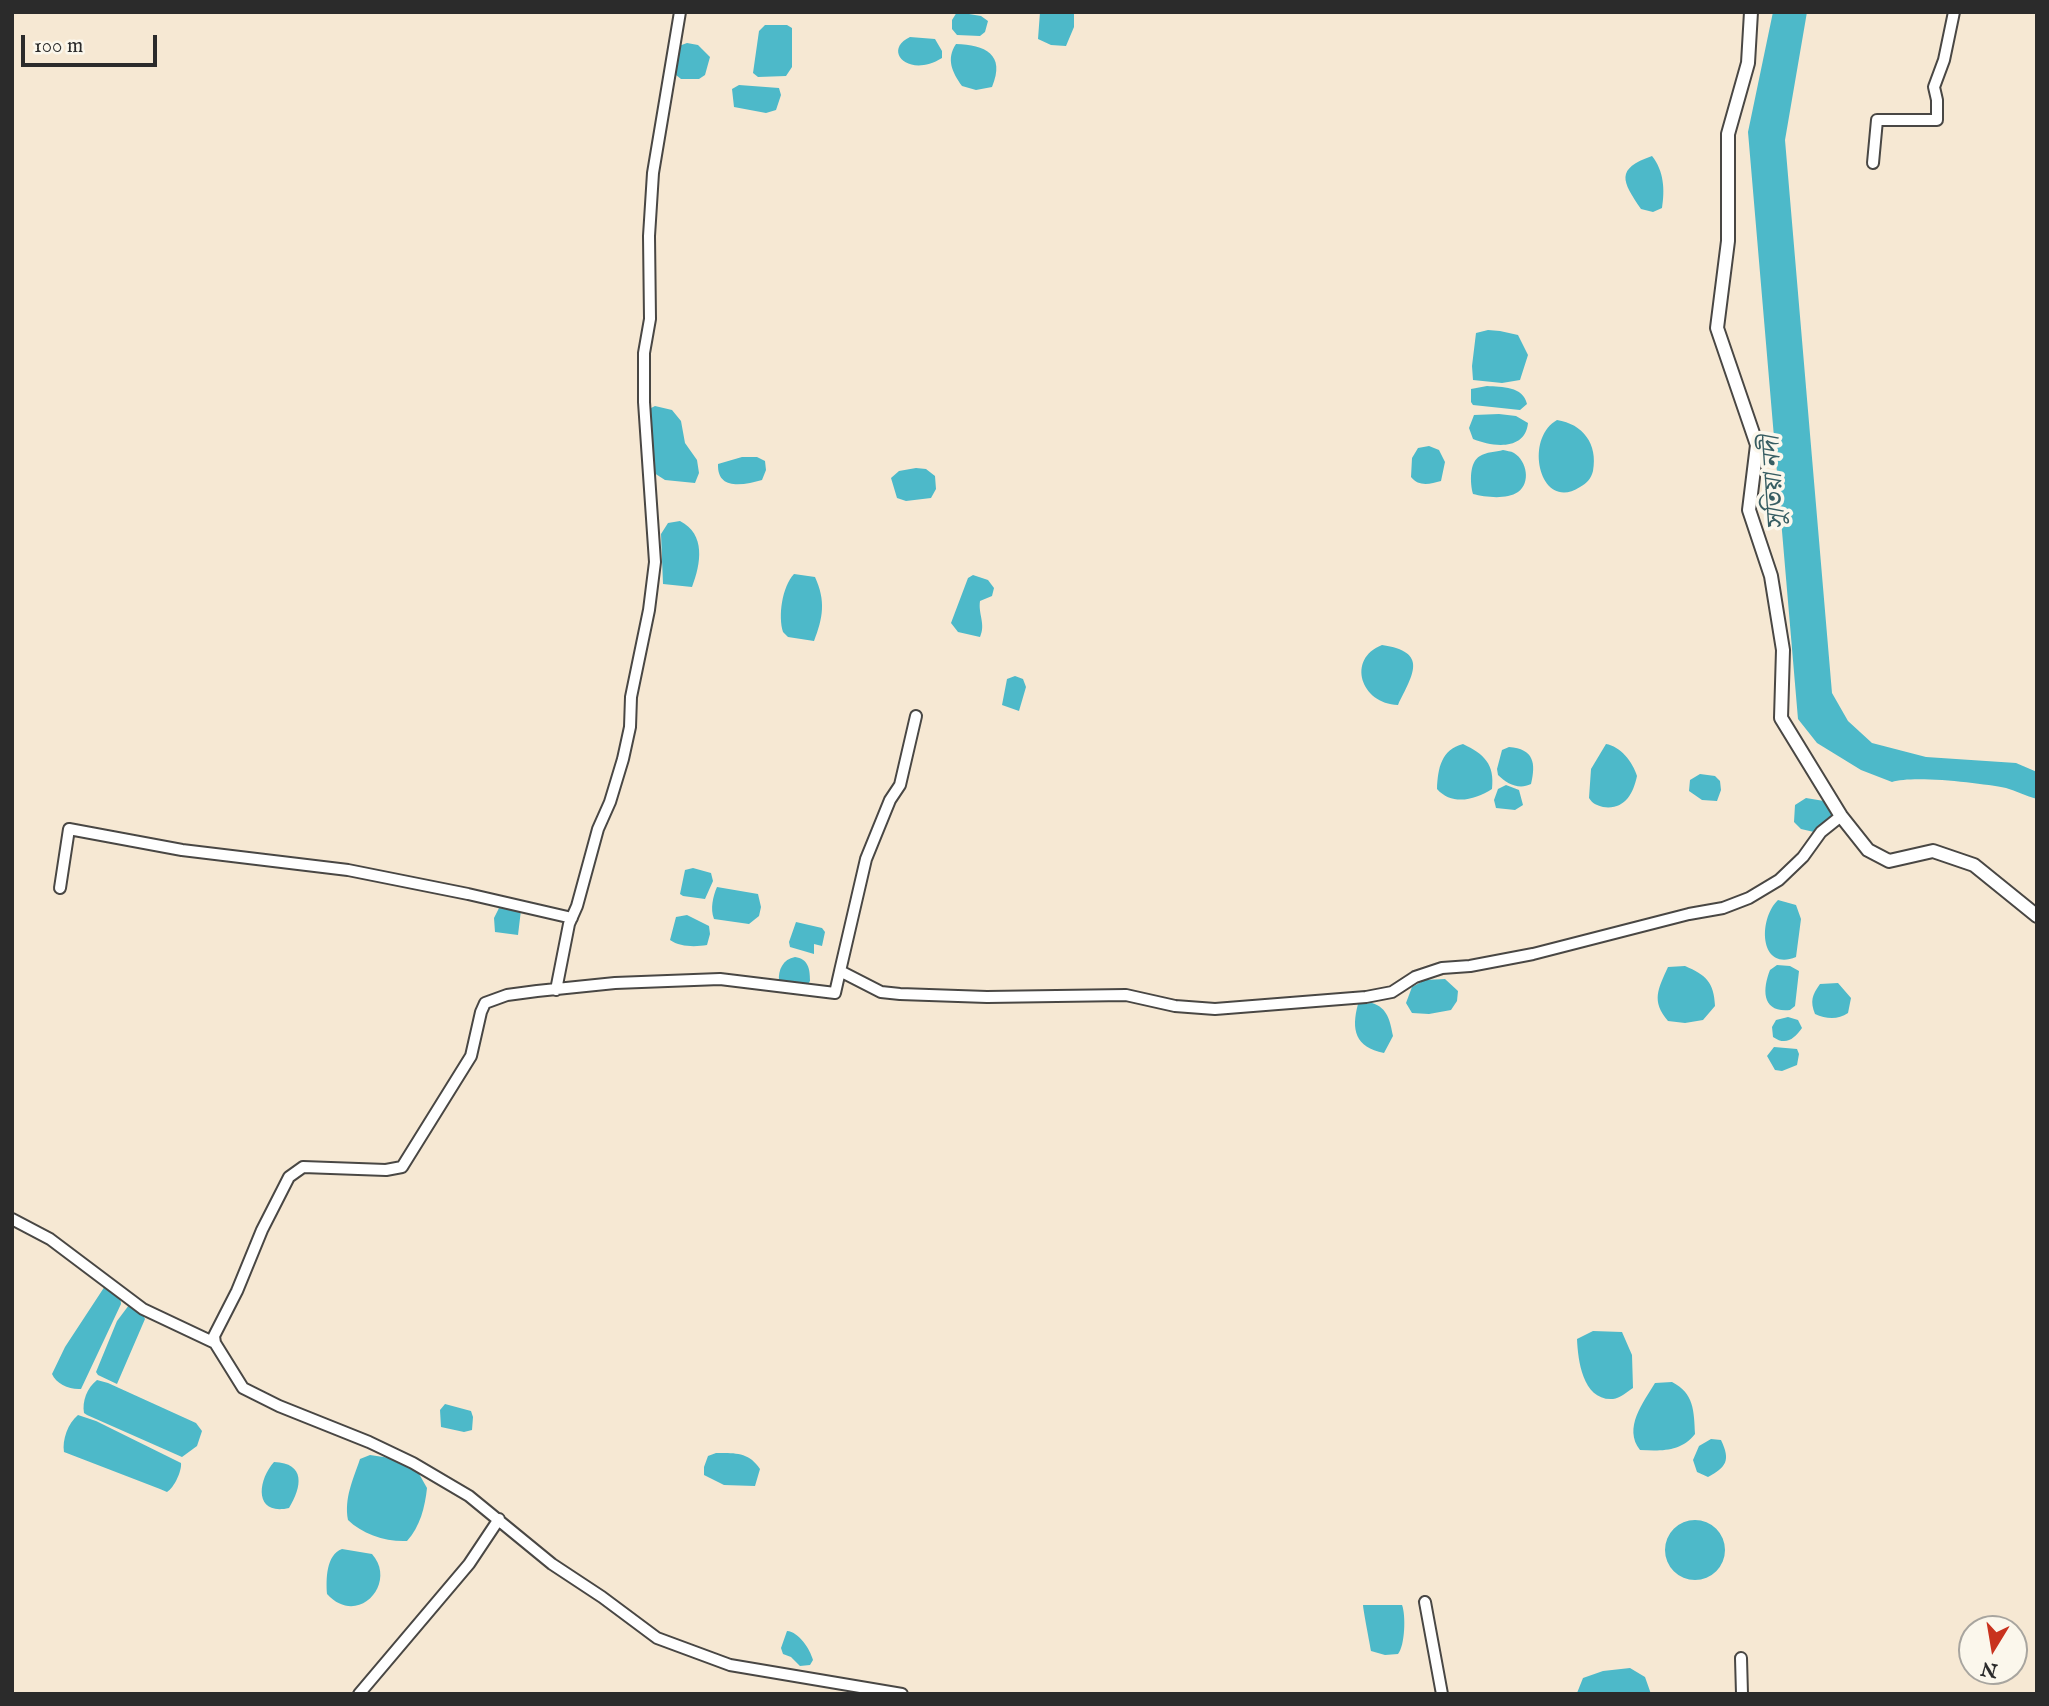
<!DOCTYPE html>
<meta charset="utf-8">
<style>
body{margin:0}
#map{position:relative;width:2049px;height:1706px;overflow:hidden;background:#f6e8d3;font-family:"IM FELL English",serif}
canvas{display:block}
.frame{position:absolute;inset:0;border:14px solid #2b2b2b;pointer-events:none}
.north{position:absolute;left:1958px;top:1615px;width:70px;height:70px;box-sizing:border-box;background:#fbf7ec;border:2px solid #a8a59f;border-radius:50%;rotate:191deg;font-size:19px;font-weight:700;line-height:28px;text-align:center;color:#2b2b2b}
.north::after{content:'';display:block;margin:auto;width:24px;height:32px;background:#c8321e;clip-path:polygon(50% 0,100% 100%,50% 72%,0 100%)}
.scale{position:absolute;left:21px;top:35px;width:136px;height:32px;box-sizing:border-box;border:4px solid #2b2b2b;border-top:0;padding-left:9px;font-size:21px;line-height:24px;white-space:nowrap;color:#2b2b2b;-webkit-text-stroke:5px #fbf7ec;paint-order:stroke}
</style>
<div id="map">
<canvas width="2049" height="1706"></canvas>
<div class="frame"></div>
<div class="north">N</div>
<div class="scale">100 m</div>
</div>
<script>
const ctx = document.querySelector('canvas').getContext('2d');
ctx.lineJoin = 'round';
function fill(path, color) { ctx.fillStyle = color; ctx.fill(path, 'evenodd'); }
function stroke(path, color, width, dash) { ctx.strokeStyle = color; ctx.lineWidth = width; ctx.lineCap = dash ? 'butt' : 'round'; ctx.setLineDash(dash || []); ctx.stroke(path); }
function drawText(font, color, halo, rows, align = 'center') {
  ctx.font = font + ' "IM FELL English","Noto Serif Bengali",serif'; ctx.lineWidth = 7; ctx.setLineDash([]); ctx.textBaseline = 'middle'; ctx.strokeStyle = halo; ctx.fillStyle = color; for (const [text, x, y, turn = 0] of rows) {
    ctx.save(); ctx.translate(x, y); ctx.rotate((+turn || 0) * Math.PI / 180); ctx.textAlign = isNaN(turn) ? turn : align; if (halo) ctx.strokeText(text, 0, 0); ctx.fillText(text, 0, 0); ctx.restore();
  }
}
const water = new Path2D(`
 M957,12L981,16L988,21L985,32L980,36L957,35L952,29V20Z
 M1040,12H1074V27L1066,46L1051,45L1038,39Z
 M1773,12H1807L1785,140L1832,693L1848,721L1872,743L1926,757L2016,763L2037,772V799C2026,796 2016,791 2006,788C1981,783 1913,775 1892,782L1861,770L1817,743L1798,719L1748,132Z
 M765,25H787L792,28V67L786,76L758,77L753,73L759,31Z
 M910,37L935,39L942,51V58C908,79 882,50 910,37Z
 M687,43L698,45L710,57L705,75L699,79H681L676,75L679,46Z
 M956,44C985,45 1006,54 992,87L976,90L962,86C952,72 946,59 956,44Z
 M739,85L779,88L781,95L776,110L766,113L734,107L732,89Z
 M1652,156C1664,171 1665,190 1662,208L1653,212L1641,209C1622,181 1615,169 1652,156Z
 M1488,330L1500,331L1518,335L1528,355L1520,380L1502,383L1473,380L1472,366L1476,333Z
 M1487,386C1502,387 1523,386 1527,404L1520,410L1473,405L1471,402V389Z
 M655,406L672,410L681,421L685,443L697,460L699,473L695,483L665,480L651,471L649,409Z
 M1499,414L1516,416L1528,423C1525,451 1493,447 1473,439L1469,428L1474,415Z
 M1557,420C1583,424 1598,444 1593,471C1591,479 1587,483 1580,487C1540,513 1523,439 1557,420Z
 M1429,446L1439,450L1445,462L1441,481C1430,484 1419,487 1411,477L1412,458L1418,448Z
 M1503,450C1506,451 1511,451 1514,453C1527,461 1531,483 1518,492C1506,500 1485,497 1473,494C1470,483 1469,462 1480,456C1486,452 1496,452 1503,450Z
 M742,457H757L765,461L766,470L762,480C744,485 717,491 718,464Z
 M916,468L926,469L935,476L936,489L931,498L906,501L897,498L891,478L899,471Z
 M680,521C706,534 701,564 692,587L663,584L661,534L668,523Z
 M794,574L815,577C826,601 823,618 814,641L788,637L783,632C778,616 782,587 794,574Z
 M973,575L988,580L994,588L992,596L980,601C978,614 986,624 980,637L958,632L951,623L968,578Z
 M1382,645C1429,652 1413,674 1398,705C1361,704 1346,659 1382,645Z
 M1015,676L1023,679L1026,687L1019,711L1002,705L1007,679Z
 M1463,744C1484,754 1495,764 1492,789C1475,800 1452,806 1437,789C1438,768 1441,750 1463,744Z
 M1606,744C1620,746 1633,762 1637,776C1633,795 1624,810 1603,807C1596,805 1593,804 1589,798L1591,769Z
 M1509,747C1534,749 1536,763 1531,784C1519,790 1507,784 1498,775L1497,769L1502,750Z
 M1700,774L1715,776L1720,781L1721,790L1717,801L1702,800L1689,791L1690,780Z
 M1506,785L1519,790L1523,805L1515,810L1496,808L1494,800L1498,789Z
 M1806,798L1824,801L1832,815L1814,832L1801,829L1794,822L1795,805Z
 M693,868L711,873L713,881L705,899L683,896L680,894L685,870Z
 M717,887L758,894L761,907L759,916L749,924L714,919C710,909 713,896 717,887Z
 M1778,900L1796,905L1801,919L1796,957C1759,972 1758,919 1778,900Z
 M499,908L521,910L518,935L495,932L494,918Z
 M687,915L709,926L710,934L707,945C695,947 680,947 670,940L676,917Z
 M796,922L822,928L825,932L822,946L814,944V954L790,947L789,942Z
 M795,957C808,959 810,968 810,981L806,987L779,981C778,970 783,959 795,957Z
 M1777,965L1790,966L1799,971L1795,1006L1790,1010C1762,1013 1762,990 1770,970Z
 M1685,966C1706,975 1714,982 1715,1006L1703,1020L1685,1023L1668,1021C1651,1001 1658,989 1668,967Z
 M1445,979L1458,991L1457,1001L1451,1010L1429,1014L1412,1013L1406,1003L1412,987L1425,980Z
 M1838,983L1851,998L1848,1013C1838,1020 1826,1019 1815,1014C1810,1001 1812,995 1820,984Z
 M1372,1003C1388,1008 1390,1021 1393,1036L1384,1053C1355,1047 1351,1030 1358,1004Z
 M1788,1017L1798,1020L1802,1028C1794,1039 1786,1046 1773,1037L1772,1027L1776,1020Z
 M1774,1047L1797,1049L1799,1054L1797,1065L1782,1071L1775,1070L1767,1056Z
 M105,1286L120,1295L121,1304L81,1389C70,1390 56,1384 52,1374L65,1347Z
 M129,1305L142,1313L145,1319L117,1384L98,1375L96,1372L117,1321Z
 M1593,1331L1622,1332L1632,1355L1633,1388C1627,1392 1620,1398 1613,1399C1583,1401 1578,1361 1577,1339Z
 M97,1380L108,1383L196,1423L202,1431L197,1446L182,1457L87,1415L84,1413C82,1401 87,1388 97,1380Z
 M1672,1382C1694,1393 1694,1411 1695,1434C1681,1452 1661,1451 1640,1450C1623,1428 1643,1403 1655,1383Z
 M445,1404L471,1411L473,1417L472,1430L464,1432L441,1427L440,1410Z
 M78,1415L96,1421L181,1463C182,1471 174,1488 167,1492L160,1489L64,1452C62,1440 68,1423 78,1415Z
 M1711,1439L1721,1440C1731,1461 1726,1467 1708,1477L1697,1472L1693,1460L1699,1446Z
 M716,1453C735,1453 749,1452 760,1469L755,1486L724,1485L704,1475V1467L708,1456Z
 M370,1455L390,1458L418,1472L427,1488C425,1507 420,1527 407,1541C386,1542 362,1534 348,1520C344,1498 353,1480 360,1459Z
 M274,1462C306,1463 302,1487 289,1508C254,1516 257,1481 274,1462Z
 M1665 1550a30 30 0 1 1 60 0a30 30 0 1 1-60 0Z
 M342,1549L372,1554C398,1583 358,1628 327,1594C326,1579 326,1555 342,1549Z
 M1363,1605H1402C1406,1615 1405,1646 1398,1654L1385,1655L1371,1651C1370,1645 1363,1609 1363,1605Z
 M787,1631C799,1632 810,1649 813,1660L810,1665L800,1666L791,1657L783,1654L781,1648Z
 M1630,1668L1645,1677L1651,1694L1577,1693L1583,1678L1603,1671Z`);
const minor = new Path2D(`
 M1873,163L1877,120H1937V100L1934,87L1944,60L1954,12
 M916,716L900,785L890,800L866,859L840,971L881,992L900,994L987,997L1126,995L1175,1006L1215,1009L1366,997L1392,992L1415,977L1442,968L1470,966L1533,954L1689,914L1723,908L1749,898L1779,880L1803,857L1821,832L1841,816
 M60,888L69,829L182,850L348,870L468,894L572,918
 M556,990L569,924L577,906L598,829L610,802L623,759L630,727L631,697L649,610L655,562L644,402V353L650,319L649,236L653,173L680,12
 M12,1219L50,1239L143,1309L215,1343L243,1388L279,1406L369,1442L413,1463L469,1496L552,1564L602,1597L657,1638L730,1665L902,1694
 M215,1343L214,1336L237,1291L262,1230L289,1177L303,1167L386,1170L402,1167L471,1056L481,1012L485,1003L507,995L537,991L615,983L720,979L835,993L840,971
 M1425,1602L1442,1694
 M1741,1658L1742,1694
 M359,1694L469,1564L499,1519`);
const tertiary = new Path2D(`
 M1751,12L1748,63L1728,134V241L1717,328L1757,445L1749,510L1771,576L1783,650L1781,718L1841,816L1868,850L1889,861L1933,851L1974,865L2037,916`);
const waterNames = [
 ["সুতিয়া নদী",1776,483,-94]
];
fill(water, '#4db9c9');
stroke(minor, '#494744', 14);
stroke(tertiary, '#494744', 16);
stroke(minor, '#fff', 10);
stroke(tertiary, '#fff', 12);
drawText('italic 26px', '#375d62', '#fbf7ec', waterNames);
</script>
